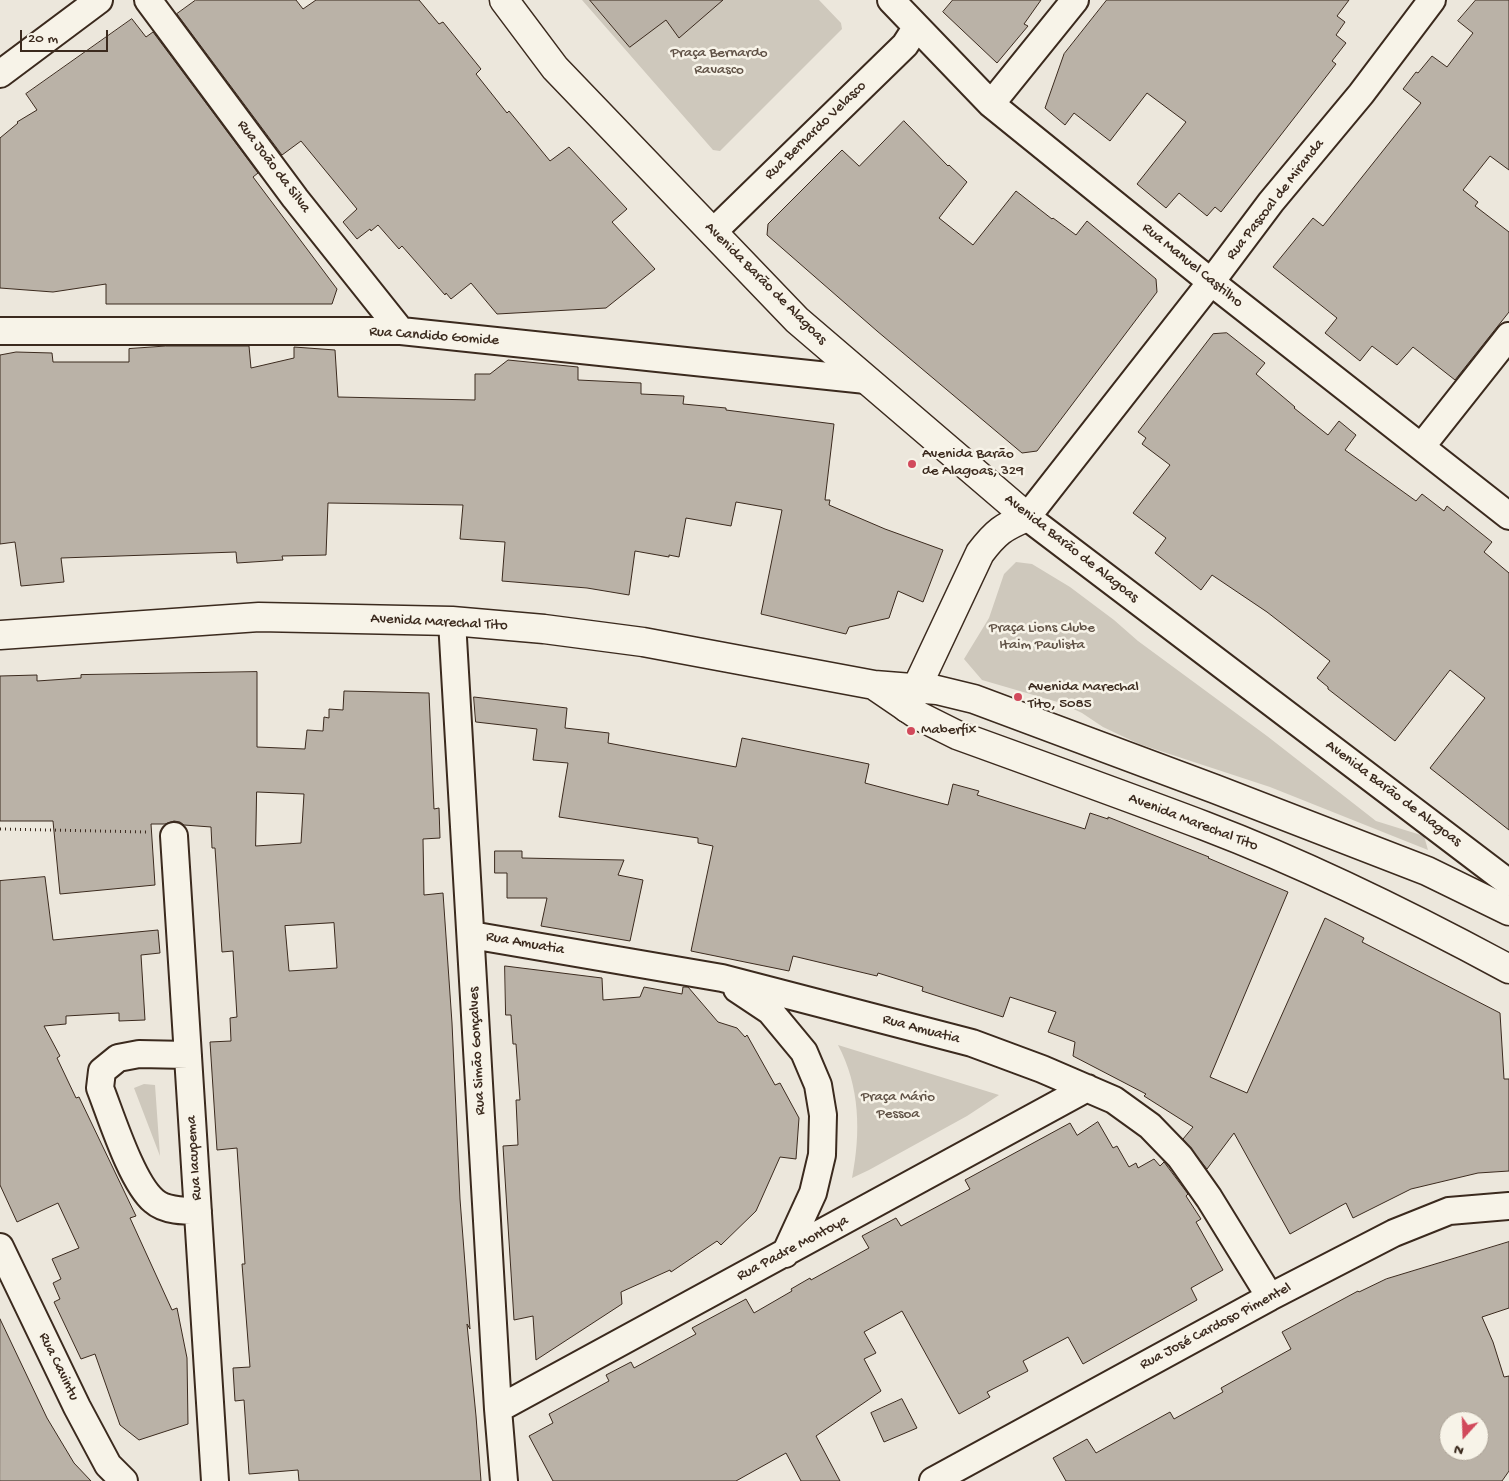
<!DOCTYPE html>
<meta charset="utf-8">
<style>
body{margin:0}
#map{position:relative;width:1509px;height:1481px;overflow:hidden;background:#ece7dc;font-family:"Gochi Hand",sans-serif}
canvas{display:block}
.north{position:absolute;left:1439px;top:1411px;width:50px;height:50px;box-sizing:border-box;background:#f7f3e8;border:1px solid #aca397;border-radius:50%;rotate:200deg;font-size:14px;font-weight:700;line-height:20px;text-align:center;color:#3b2a1e}
.north::after{content:'';display:block;margin:auto;width:18px;height:22px;background:#d1495b;clip-path:polygon(50% 0,100% 100%,50% 72%,0 100%)}
.scale{position:absolute;left:20px;top:30px;width:88px;height:22px;box-sizing:border-box;border:2px solid #3b2a1e;border-top:0;padding-left:6px;font-size:15px;line-height:18px;white-space:nowrap;color:#3b2a1e;-webkit-text-stroke:4px #f7f3e8;paint-order:stroke}
</style>
<div id="map">
<canvas width="1509" height="1481"></canvas>
<div class="north">N</div>
<div class="scale">20 m</div>
</div>
<script>
const ctx = document.querySelector('canvas').getContext('2d');
ctx.lineJoin = 'round';
function fill(path, color) { ctx.fillStyle = color; ctx.fill(path, 'evenodd'); }
function stroke(path, color, width, dash) { ctx.strokeStyle = color; ctx.lineWidth = width; ctx.lineCap = dash ? 'butt' : 'round'; ctx.setLineDash(dash || []); ctx.stroke(path); }
function drawText(font, color, halo, rows, align = 'center') {
  ctx.font = font + ' "Gochi Hand",sans-serif'; ctx.lineWidth = 5; ctx.setLineDash([]); ctx.textBaseline = 'middle'; ctx.strokeStyle = halo; ctx.fillStyle = color; for (const [text, x, y, turn = 0] of rows) {
    ctx.save(); ctx.translate(x, y); ctx.rotate((+turn || 0) * Math.PI / 180); ctx.textAlign = isNaN(turn) ? turn : align; if (halo) ctx.strokeText(text, 0, 0); ctx.fillText(text, 0, 0); ctx.restore();
  }
}
const green = new Path2D(`
 M582,0H819L841,23L842,29L720,151L713,150Z
 M1016,562L1032,564L1070,587L1114,620L1138,641L1267,736L1376,821L1424,836L1428,850L1270,787L1139,744L1103,727L1082,713L1061,703L982,680L964,659L989,618L1004,574Z
 M838,1045L999,1095L967,1116L869,1170L852,1178C861,1133 860,1086 838,1045Z
 M144,1084L155,1085L160,1156L134,1088Z`);
const building = new Path2D(`
 M196,0H296L303,9L316,0H419L439,24L443,22L481,69L476,74L507,113L509,111L550,161L569,147L627,209L612,222L655,269L606,308L497,314L471,283L451,299L446,293L445,295L402,246L399,249L378,225L371,231L370,229L357,239L343,222L357,209L301,141L282,155L177,14Z
 M590,0H723L679,38L666,20L630,47Z
 M953,0H1041L1024,24L1028,26L997,63L943,12Z
 M1107,0H1349L1337,16L1345,22L1336,35L1346,43L1332,61L1336,64L1221,212L1215,207L1207,216L1179,193L1166,208L1137,184L1186,122L1147,93L1110,141L1074,113L1065,125L1045,108L1064,54Z
 M1476,0H1509V170L1490,156L1463,190L1478,202L1475,206L1509,232V312L1455,380L1413,347L1397,365L1372,346L1360,361L1325,333L1337,318L1273,267L1313,218L1323,226L1421,103L1403,89L1416,72L1418,73L1432,56L1447,67L1473,33L1458,21Z
 M132,19L146,37L153,32L258,173L253,177L337,289L332,304H106V284L53,292L0,288V138L18,123L17,122L37,110L26,94Z
 M904,121L948,166L949,165L967,182L939,218L973,245L1016,191L1052,219L1053,218L1076,235L1087,221L1156,279L1157,292L1037,451L1022,453L877,331L767,235L768,224L842,150L859,166Z
 M1227,333L1265,363L1256,374L1295,407L1294,408L1328,435L1339,421L1356,435L1345,450L1416,501L1422,494L1444,511L1447,506L1492,542L1484,552L1509,573V830L1430,768L1485,698L1450,670L1395,741L1328,689V687L1317,678L1330,661L1267,612L1212,575L1201,590L1155,553L1166,538L1133,513L1170,465L1142,444L1146,438L1138,432L1213,334Z
 M166,346H249L251,368L294,358V347L335,350L338,397L475,400V374H490L508,360L578,367V380L641,383V394L684,396L683,404L726,408V410L834,424L825,500H830L829,505L885,529L943,550L923,602L898,591L889,618L849,627L846,634L761,614L782,510L736,502L731,526L686,518L679,557L669,555V557L635,551L629,595L587,588L502,581L505,542L460,539L463,505L328,503L326,555L282,556L283,560L237,563L236,552L61,558L64,582L21,586L15,542L0,544V355L16,352L52,353L53,362H129V349Z
 M257,672V747L305,749L307,730L323,731L324,717L329,718V709L343,710L344,691L429,693L434,809L439,808L440,838L423,839L424,895L443,893L452,1023L460,1199L470,1329L467,1324L476,1416L481,1481H299L298,1470L249,1474L244,1400L235,1401L233,1368L250,1367L242,1264H245L237,1148L217,1150L210,1042L231,1041L230,1018L237,1017L233,951L222,952L215,848H212L211,827L184,825L180,822L174,821L165,824H151L155,885L60,894L53,821H0V676L37,675V681L81,678V675ZM257,792L304,794L301,843L256,846ZM334,923L337,968L289,971L285,926Z
 M474,697L567,708L565,728L609,733L608,743L736,767L742,738L869,764L865,783L948,805L953,784L979,791L977,795L1085,829L1090,813L1108,819V817L1209,857L1208,858L1288,892L1210,1077L1247,1093L1325,918L1364,938L1362,942L1500,1013L1504,1079H1509V1171L1478,1173L1411,1189L1353,1218L1346,1203L1290,1234L1234,1133L1207,1169L1183,1139L1193,1127L1144,1096L1146,1094L1073,1056L1075,1042L1048,1032L1056,1012L1010,997L1003,1017L922,991L923,987L878,973L877,976L793,956L789,971L691,951L713,846L698,843V838L559,817L568,763L533,760L537,729L476,722Z
 M495,851H522V858L624,860L618,875L643,880L630,941L541,926L547,898H507V873H495Z
 M45,877L53,940L158,930L160,953L141,955L145,1020L119,1021V1013L66,1016V1024L44,1026L60,1056L57,1058L76,1098L79,1097L136,1216L130,1218L172,1310L177,1308L187,1358L188,1424L139,1440L120,1425L95,1354L81,1359L54,1302L60,1299L53,1283L61,1279L52,1259L79,1248L58,1203L17,1222L0,1185V881Z
 M505,966L602,978L603,1000L640,997L644,987L682,994L683,987H688L718,1022L737,1028L745,1037L747,1035L775,1085L780,1083L799,1118L796,1159L780,1157L756,1211L721,1245L717,1241L671,1272L670,1270L621,1292L622,1304L536,1360L533,1316L514,1320L503,1146L518,1145L516,1100H520L516,1044H513L511,1015H506Z
 M1098,1122L1113,1148L1117,1146L1129,1167L1136,1163L1138,1168L1154,1159L1160,1166L1164,1162L1188,1194L1186,1196L1201,1219L1196,1222L1223,1270L1191,1288L1197,1300L1083,1364L1068,1337L1023,1361L1028,1371L987,1392L990,1397L959,1414L902,1311L864,1332L876,1353L864,1359L881,1391L816,1436L840,1481H801L786,1453L736,1481H553L529,1436L553,1423L549,1414L609,1381L606,1375L631,1362L634,1368L696,1334L692,1328L746,1299L754,1313L792,1291L791,1289L810,1278L811,1280L869,1248L862,1236L896,1218L901,1226L970,1189L965,1180L1070,1123L1077,1135Z
 M1509,1242V1308L1482,1317L1493,1342L1504,1377L1509,1376V1471L1502,1481H1066L1053,1458L1087,1439L1096,1453L1170,1412L1174,1419L1223,1392L1221,1388L1291,1349L1282,1332L1358,1291L1359,1292L1386,1279ZM1449,1421H1479V1451H1449Z
 M0,1319L47,1418L74,1463L91,1481H0Z
 M902,1399L917,1428L884,1442L871,1413Z`);
const path = new Path2D(`
 M0,829L147,832`);
const street = new Path2D(`
 M148,0L295,198L401,331
 M891,0L991,104L1211,282L1509,516
 M1432,0L1361,94L1271,202L1211,282L1027,517L1509,883
 M0,74L99,0
 M991,104L1075,0
 M713,232L905,45L916,28
 M0,331H401L866,380
 M1422,446L1509,336
 M452,621L498,1409L504,1481
 M174,836L215,1481
 M471,935L722,978L972,1043L1042,1069L1114,1100L1150,1126L1180,1157L1209,1198L1270,1297
 M737,989L770,1011L804,1052L818,1085L823,1115L822,1155L813,1193L785,1254
 M188,1055L139,1054L118,1058L102,1071L100,1088C111,1116 132,1183 154,1201C165,1211 185,1211 198,1211
 M0,1247L77,1407L108,1465L124,1481
 M498,1409L1087,1088
 M933,1481L1270,1297L1394,1233L1449,1211L1509,1206`);
const secondary = new Path2D(`
 M504,0L555,68L797,320L1027,517C1003,527 996,532 980,553L907,708`);
const primary = new Path2D(`
 M0,635L259,617L452,621L544,629L643,642L874,685L937,690L974,699L1215,789L1427,871L1509,911
 M875,686L919,716L957,735C1040,765 1123,795 1205,826C1310,866 1411,916 1509,969`);
const markers = [
 [912,464,5,"#d1495b"],
 [1018,697,5,"#d1495b"],
 [911,731,5,"#d1495b"]
];
const parkNames = [
 ["Praça Bernardo",719,54],
 ["Ravasco",719,71],
 ["Praça Lions Clube",1042,629],
 ["Itaim Paulista",1042,646],
 ["Praça Mário",898,1098],
 ["Pessoa",898,1115]
];
const streetNames = [
 ["Rua Bernardo Velasco",816,131,-44],
 ["Rua João da Silva",273,167,53],
 ["Rua Pascoal de Miranda",1276,200,-52],
 ["Rua Manuel Castilho",1192,266,39],
 ["Avenida Barão de Alagoas",765,284,45],
 ["Rua Candido Gomide",434,337,4],
 ["Avenida Barão de Alagoas",1071,549,38],
 ["Avenida Marechal Tito",439,623,3],
 ["Avenida Barão de Alagoas",1393,794,37],
 ["Avenida Marechal Tito",1193,823,21],
 ["Rua Amuatia",525,944,10],
 ["Rua Amuatia",921,1030,15],
 ["Rua Simão Gonçalves",478,1051,-93],
 ["Rua Iacupema",195,1158,-94],
 ["Rua Padre Montoya",793,1249,-28],
 ["Rua José Cardoso Pimentel",1216,1327,-28],
 ["Rua Cavintu",58,1367,64]
];
const poiNames = [
 ["Avenida Barão",922,455],
 ["de Alagoas, 329",922,472],
 ["Avenida Marechal",1028,688],
 ["Tito, 5085",1028,705],
 ["Maberfix",921,731]
];
fill(green, '#cec8bc');
fill(building, '#bab2a7');
stroke(building, '#3b2a1e', 1);
stroke(street, '#3b2a1e', 30);
stroke(secondary, '#3b2a1e', 31);
stroke(primary, '#3b2a1e', 31);
stroke(path, '#3b2a1e', 3, [1, 4]);
stroke(street, '#f7f3e8', 26);
stroke(secondary, '#f7f3e8', 28);
stroke(primary, '#f7f3e8', 28);
for (const [x, y, r, color] of markers) { const dot = new Path2D(); dot.arc(x, y, r, 0, 2 * Math.PI); ctx.fillStyle = color; ctx.fill(dot); stroke(dot, '#f7f3e8', 2); }
drawText('15px', '#605246', '#f7f3e8', parkNames);
drawText('15px', '#3b2a1e', '#f7f3e8', streetNames);
drawText('15px', '#3b2a1e', '#f7f3e8', poiNames, 'left');
</script>
